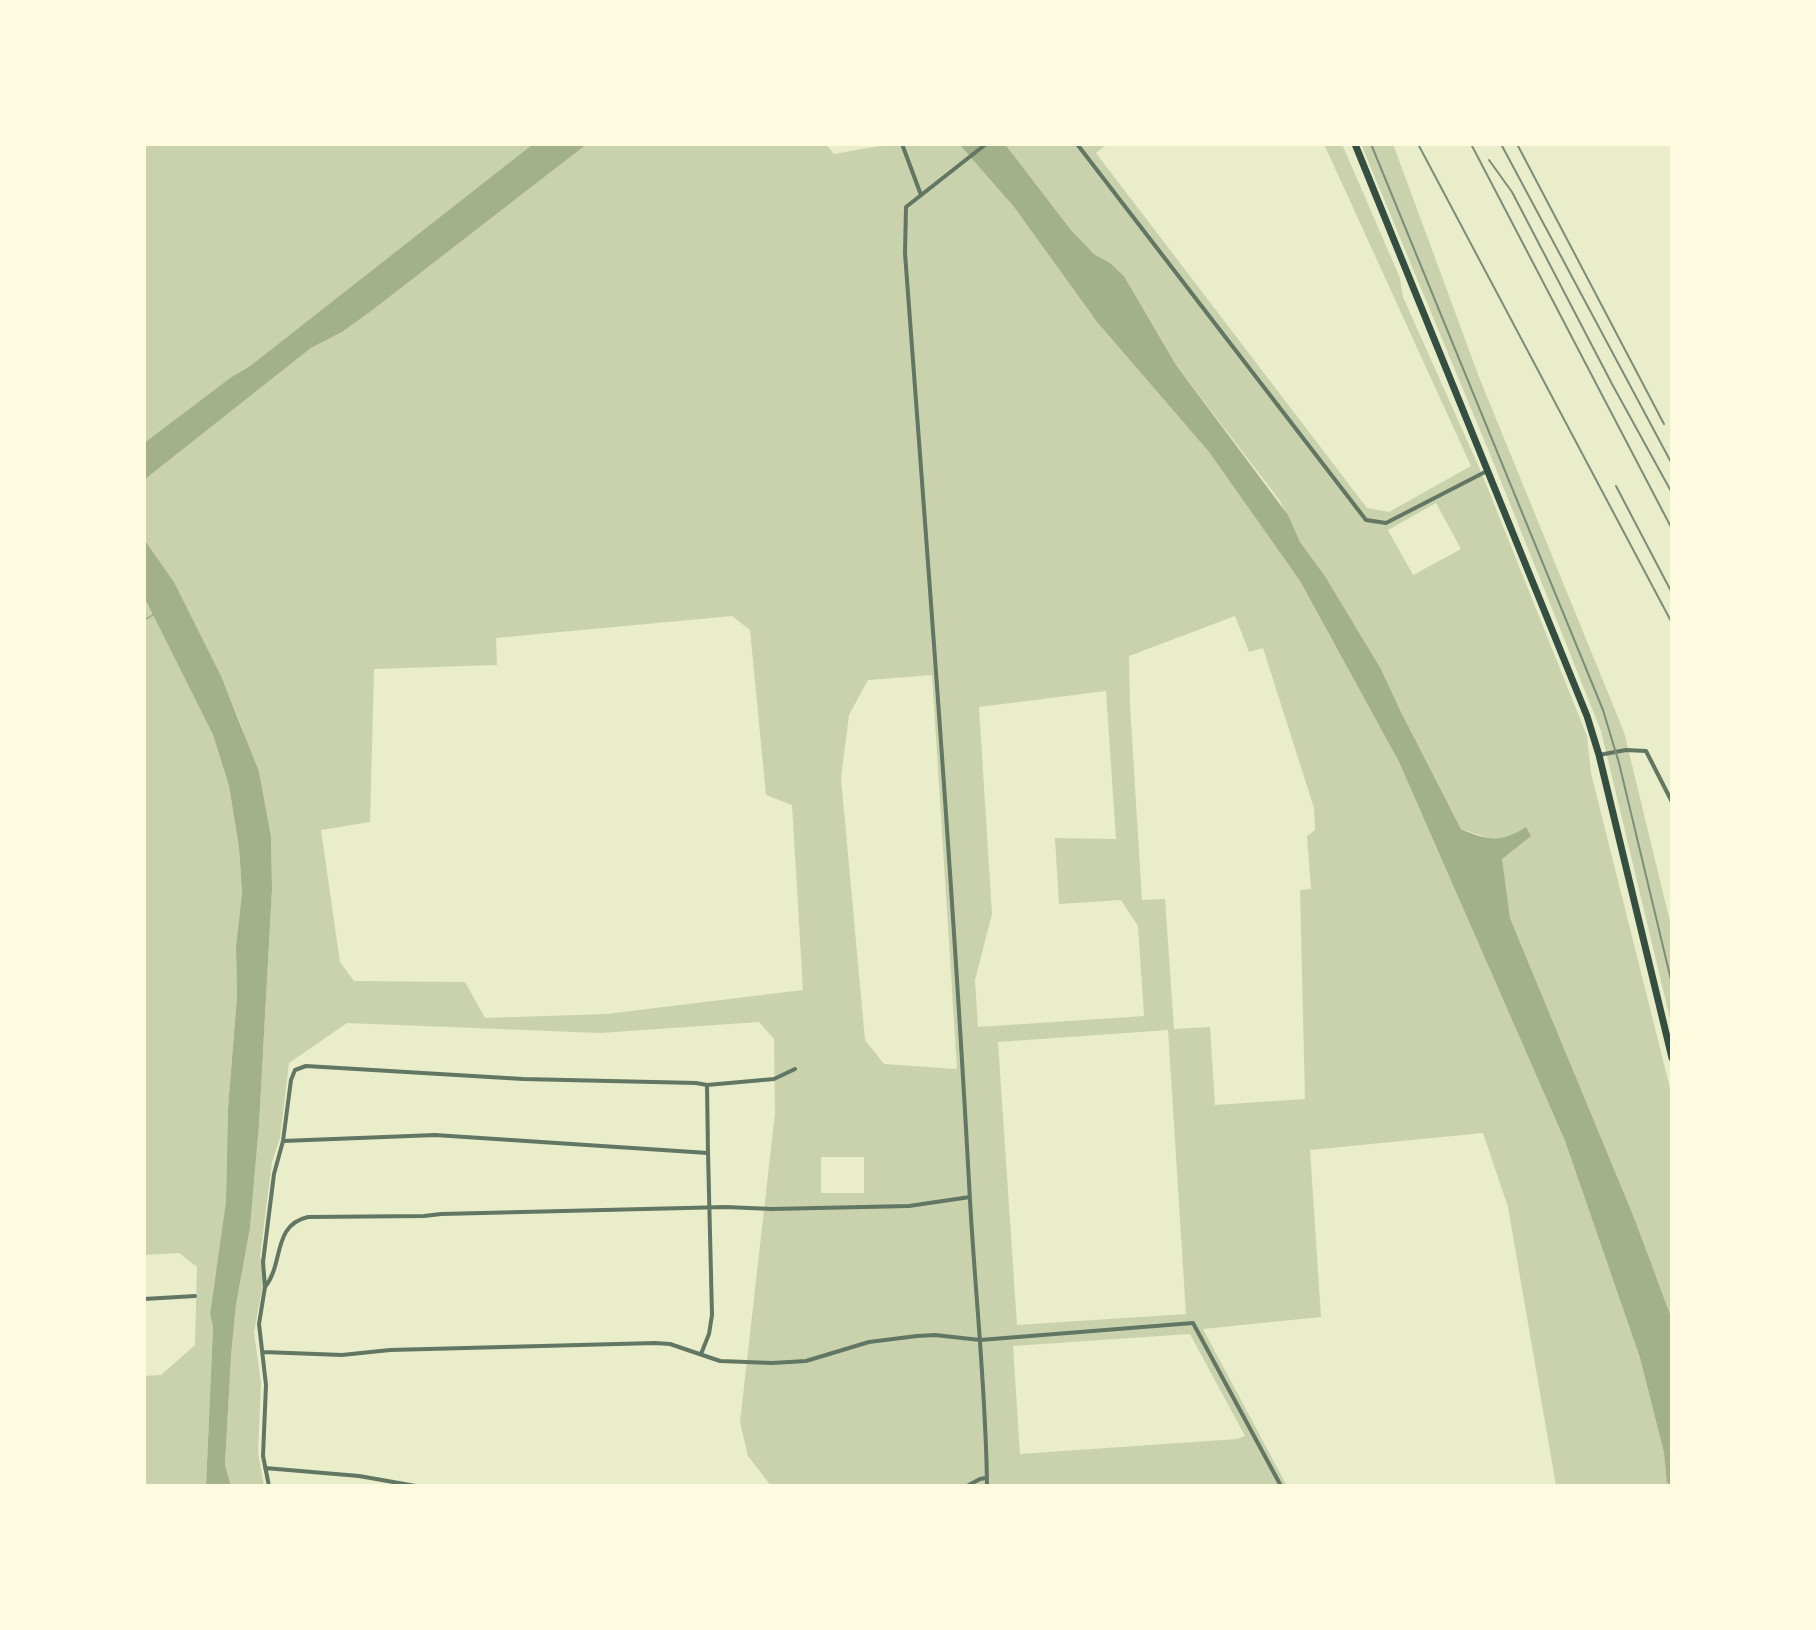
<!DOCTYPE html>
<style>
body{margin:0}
#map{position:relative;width:1816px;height:1630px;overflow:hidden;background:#e9edc9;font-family:"Exo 2",sans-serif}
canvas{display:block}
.frame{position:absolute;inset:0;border:146px solid #fefae0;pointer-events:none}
</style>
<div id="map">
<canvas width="1816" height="1630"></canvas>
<div class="frame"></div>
</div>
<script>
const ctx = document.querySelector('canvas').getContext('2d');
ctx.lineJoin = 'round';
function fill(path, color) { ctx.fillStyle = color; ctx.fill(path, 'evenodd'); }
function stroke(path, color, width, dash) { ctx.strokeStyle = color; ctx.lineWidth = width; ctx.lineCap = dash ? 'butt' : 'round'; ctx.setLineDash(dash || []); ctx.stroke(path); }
const green = new Path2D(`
 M144,144H533L250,366L230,378L144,443Z
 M587,144H826L834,154L891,144H959L1014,207L1097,322L1209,452L1300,581L1399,762L1565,1141L1640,1358L1664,1453L1668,1486H1556L1508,1207L1483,1133L1310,1150L1321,1317L1203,1329L1287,1486H771L748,1456L740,1422L775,1113L774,1039L759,1022L600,1033L347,1023L289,1063L280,1138L272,1162L260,1257L265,1273L254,1332L261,1383L258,1452L264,1486H231L225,1465L231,1356L236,1305L250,1228L259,1125L272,889L271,837L242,727L222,678L174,582L144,539V480L311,348L342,332L370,312ZM732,616L750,630L766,795L792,805L803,990L606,1014L485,1018L465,982L354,981L340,962L321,830L370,822L374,669L497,665L496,638ZM1235,616L1249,652L1263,648L1314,808L1315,830L1307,836L1311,889L1300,890L1305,1099L1215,1105L1210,1027L1174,1029L1165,899L1142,900L1130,705L1129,656ZM932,675L957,1068L956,1069L884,1064L865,1040L841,778L849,715L868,680ZM1106,691L1116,839L1055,838L1059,904L1121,900L1138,926L1144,1016L978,1027L975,980L992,914L979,707ZM1168,1030L1186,1314L1017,1325L998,1042ZM821,1157H864V1193H821ZM1190,1334L1245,1436L1237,1439L1020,1454L1013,1346Z
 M1005,144H1107L1096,153L1367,508L1389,512L1471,466L1324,144H1342L1400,278L1403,297L1482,474L1587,736L1591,773L1672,1096V1324L1633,1215L1510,918L1501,859L1531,835L1492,839L1461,829L1401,712L1381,669L1325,576L1300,542L1280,501L1176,365L1124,276L1110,263L1094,254L1071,230ZM1436,503L1461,549L1413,575L1388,530Z
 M1361,144H1393L1479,377L1624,732L1672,930V1027L1601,731L1492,459Z
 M144,597L213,735L229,786L239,848L242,892L236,947L237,996L228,1108L226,1201L210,1314L213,1327L206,1486H144V1376L161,1375L195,1345L197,1267L179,1253L144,1255Z`);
const water = new Path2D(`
 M533,144H587L370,312L342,332L311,348L144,480V443L230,378L250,366Z
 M959,144H1005L1071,230L1094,254L1110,263L1124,276L1176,365L1288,515L1300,542L1325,576L1381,669L1401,712L1461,829C1489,841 1501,843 1526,827L1531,836L1502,859L1510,918L1633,1215L1671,1317L1672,1486L1667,1483L1664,1453L1640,1358L1565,1141L1399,762L1300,581L1209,452L1097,322L1014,207Z
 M144,539L174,582L222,678L259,772L271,837L272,889L259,1125L250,1228L236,1305L231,1356L225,1465L231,1486H206L213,1327L210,1314L226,1201L228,1108L237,996L236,947L242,892L239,848L229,786L213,735L144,597Z`);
const stream = new Path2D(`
 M144,620L153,615`);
const minor = new Path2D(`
 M902,144L921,195
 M986,144L906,207L905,253C928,563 952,872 969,1182C974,1284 986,1385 987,1486
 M1077,144L1366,520L1386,523L1487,471
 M1599,755L1626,750L1646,751L1672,802
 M283,1141L435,1135L708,1153L712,1315L709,1334L701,1354
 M708,1153L707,1085L774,1079L795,1069
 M265,1287C284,1264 272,1225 308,1217L424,1216L441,1214L726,1207L772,1209L909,1206L970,1197
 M144,1299L195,1296
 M263,1352L342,1355L390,1350L655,1343L670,1344L720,1361L772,1363L806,1361L869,1342L917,1336L935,1335L980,1340L1193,1323L1281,1486
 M265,1468L359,1476L416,1486
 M269,1486L263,1456L266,1385L259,1324L265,1287L263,1262L274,1174L283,1141L291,1080L295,1070L306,1066L523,1079L696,1083L707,1085
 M967,1486L980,1479L986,1478`);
const trunk = new Path2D(`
 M1355,144L1587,716L1599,755L1672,1058`);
const tram = new Path2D(`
 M1371,144L1603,710L1619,763L1672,984`);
const rail = new Path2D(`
 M1418,144L1672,623
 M1471,144L1672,529
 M1501,144L1672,464
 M1517,144L1664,424
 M1489,160L1512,192L1612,384L1672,493
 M1616,486L1672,593`);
fill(green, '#cad2ad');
fill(water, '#a3b18a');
stroke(stream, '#a3b18a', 2);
stroke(minor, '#617663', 4);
stroke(trunk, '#344e41', 7);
stroke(tram, '#7c8e77', 2);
stroke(rail, '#7c8e77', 2);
</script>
